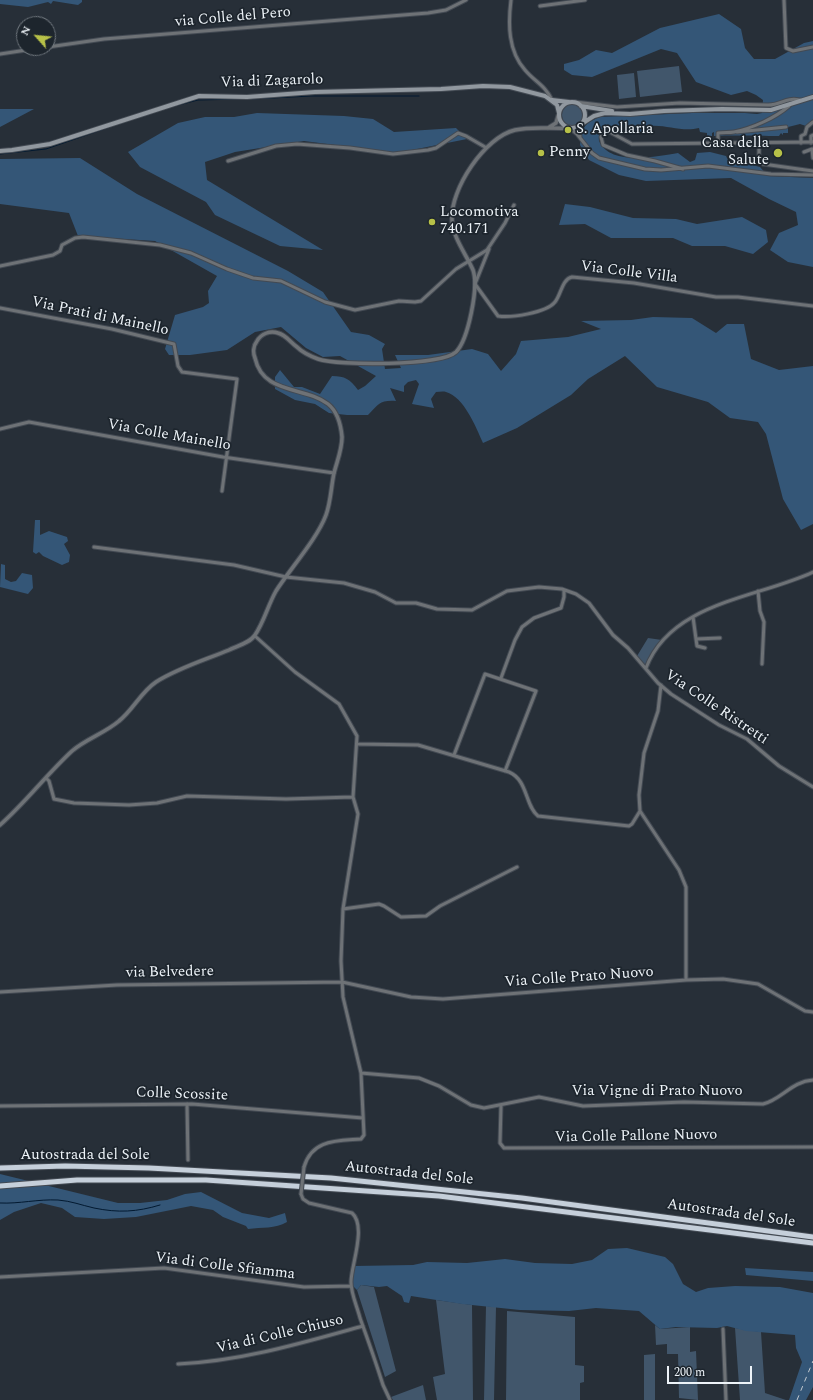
<!DOCTYPE html>
<style>
body{margin:0}
#map{position:relative;width:813px;height:1400px;overflow:hidden;background:#272f38;font-family:Spectral,serif}
canvas{display:block}
.north{position:absolute;left:16px;top:16px;width:40px;height:40px;box-sizing:border-box;background:#1d252d;border:1px solid #70777e;border-radius:50%;rotate:297deg;font-size:11px;font-weight:700;line-height:16px;text-align:center;color:#edf3f8}
.north::after{content:'';display:block;margin:auto;width:14px;height:18px;background:#b7c148;clip-path:polygon(50% 0,100% 100%,50% 72%,0 100%)}
.scale{position:absolute;left:667px;top:1366px;width:85px;height:18px;box-sizing:border-box;border:2px solid #edf3f8;border-top:0;padding-left:5px;font-size:12px;line-height:14px;white-space:nowrap;color:#edf3f8;-webkit-text-stroke:3px #1d252d;paint-order:stroke}
</style>
<div id="map">
<canvas width="813" height="1400"></canvas>
<div class="north">N</div>
<div class="scale">200 m</div>
</div>
<script>
const ctx = document.querySelector('canvas').getContext('2d');
ctx.lineJoin = 'round';
function fill(path, color) { ctx.fillStyle = color; ctx.fill(path, 'evenodd'); }
function stroke(path, color, width, dash) { ctx.strokeStyle = color; ctx.lineWidth = width; ctx.lineCap = dash ? 'butt' : 'round'; ctx.setLineDash(dash || []); ctx.stroke(path); }
function drawText(font, color, halo, rows, align = 'center') {
  ctx.font = font + ' Spectral,serif'; ctx.lineWidth = 3.5; ctx.setLineDash([]); ctx.textBaseline = 'middle'; ctx.strokeStyle = halo; ctx.fillStyle = color; for (const [text, x, y, turn = 0] of rows) {
    ctx.save(); ctx.translate(x, y); ctx.rotate((+turn || 0) * Math.PI / 180); ctx.textAlign = isNaN(turn) ? turn : align; if (halo) ctx.strokeText(text, 0, 0); ctx.fillText(text, 0, 0); ctx.restore();
  }
}
const green = new Path2D(`
 M679,66L682,92L640,97L637,71Z
 M634,73L636,97L619,99L617,75Z
 M562 115a11 11 0 1 1 22 0a11 11 0 1 1-22 0Z
 M648,638L662,640L645,665L637,656Z
 M361,1285L374,1287L396,1371L385,1377L357,1290Z
 M436,1300L472,1305L473,1400H437L433,1377L445,1374Z
 M486,1306L496,1307L494,1400H484Z
 M507,1311L575,1317V1365L584,1366V1382L580,1383V1400H506Z
 M655,1325L660,1329L690,1327V1352L696,1351L698,1400L679,1398L678,1354H667V1344L656,1345Z
 M735,1328L761,1332L765,1393L786,1400H740Z
 M655,1354V1400H644V1355Z
 M423,1385L426,1400H393L391,1397Z`);
const forest = new Path2D(`
 M0,0H82V2L78,5L53,1L51,4L48,2L28,7L0,4Z
 M719,14L741,29L745,48L754,59H775L804,43L813,41V120L806,126L800,124L788,127V133H783V135L781,133L779,136C760,136 734,135 714,136V132L712,133V136H707V133L700,132L699,128C680,133 662,122 644,127V134L632,130L631,127L626,124L625,127C613,126 598,124 599,141C611,167 657,156 678,153L690,162L695,160L697,153L710,152L726,156L730,164H757L756,166L760,167L768,176L813,178V267L788,262L770,250L779,233L798,225L796,212L769,199L731,178L646,181L619,175L589,160L580,145C582,128 583,124 600,117L692,113H745L757,114L762,113L763,100L756,95L747,91L731,95L696,82L677,53L661,49L592,77L572,75L564,70V64L579,60L596,50L612,53L660,28Z
 M0,109H34L0,127Z
 M257,113L344,116L373,119L394,132L456,128L467,139L397,153L304,141L235,152L205,162L207,180L323,250L280,246L215,215L206,202L140,167L128,152L178,123L205,117H234Z
 M80,158L137,194L288,271L323,292L351,332L369,335L385,344L382,349L385,369L401,368L395,355H428L472,349L488,354L501,371L516,354L521,341L568,337L601,329L581,321L631,320L653,317L692,318L716,333L727,324H744L751,359L779,370L813,366V524L801,530L783,499L766,434L758,422L730,418L708,402L657,387L625,356L588,379L571,395L517,428L483,443C476,427 464,397 446,392C443,391 439,392 436,392L431,399L434,408L412,404L419,384L416,380L408,382L404,386V392L390,388L396,401C380,400 379,404 368,415H347L329,413L315,404L295,400L275,389V377L280,370L294,387H302L320,394L332,376C345,376 350,379 358,390L365,386L376,376L340,356L323,357L306,348L281,327L255,332L227,350L190,355H169L165,349L175,315L203,307L209,303L208,291L217,276L155,241L78,236L69,213L0,204V159Z
 M565,204L590,207L633,218L676,219L697,224L742,217L766,230L768,242L753,254L725,246H692L673,238H611L585,224L559,225Z
 M35,520H40V535L49,531L67,537L68,541L64,544L70,555L69,562L62,565L43,556L39,552L36,554L33,552Z
 M1,564L5,565V579L11,582L16,581L22,573L32,575L33,588L28,594L0,587Z
 M0,1174L118,1203H140L167,1200L185,1194L201,1192L242,1213L269,1218L285,1213L287,1222C275,1229 262,1227 248,1229L246,1226L223,1217L213,1210L191,1206L136,1217L104,1219L75,1217L62,1208L41,1203L14,1212L0,1220Z
 M627,1248L665,1257L673,1264L683,1284L696,1292L708,1288L735,1286L780,1287L813,1293V1387L806,1400H789L802,1362L796,1348L795,1335L746,1331L727,1326L717,1328L676,1327L660,1329L639,1311L596,1308L569,1311L520,1310L462,1304L411,1296L409,1303L404,1302L402,1296L387,1286L379,1287L361,1285L357,1290L352,1285L354,1266L413,1265L427,1262L467,1263L505,1259L535,1263L572,1264L592,1260L608,1249Z
 M745,1268L813,1272V1281L746,1275Z`);
const stream = new Path2D(`
 M252,99L311,96H419
 M167,108L198,100L242,99
 M115,125L118,124
 M0,154L46,149L110,127
 M0,1203C19,1204 38,1199 58,1200C71,1201 81,1205 94,1208C118,1213 137,1212 160,1205`);
const minor = new Path2D(`
 M511,0C508,24 508,51 525,70C535,82 545,85 552,100
 M784,0L786,48L793,51L813,47
 M540,6L585,0
 M48,47L104,39L428,13L446,10L466,0
 M0,54L40,48
 M575,102L617,107L680,103L768,105C782,105 785,97 800,100
 M570,128L577,134L592,153L599,158L645,169L661,170L708,166L771,174L813,175
 M737,132L786,127
 M580,136L579,130L583,123
 M759,143V160L763,164L813,171
 M801,143V136L805,134L807,127L813,122
 M811,143V136L813,135
 M718,144V133C724,132 729,133 734,132C753,128 775,118 789,106
 M812,149L813,158
 M804,152L812,149
 M228,161L276,146L297,144L350,148L393,154L428,150L436,148L458,133L466,136L485,147
 M683,169L655,161L627,155L603,145L601,137L604,132L608,131L632,144L813,142
 M489,249L475,284L498,316C511,318 546,313 555,302C561,295 562,279 572,277L634,283L716,297H738L813,306
 M0,266L53,255L60,251L62,245L75,238L83,237L160,245L191,253L227,269L253,278L281,281L325,302L355,310L399,301L415,302L421,301L456,269L487,250L505,223L514,205
 M0,308L112,329L174,344L178,366L182,372L237,379L222,491
 M0,429L29,422L223,457L334,473
 M94,547L234,565L286,577L344,583L375,592L396,603H416L437,609L472,610L507,591L539,587L562,589L576,594L589,603L613,635L628,648L658,683L671,694L719,725L747,739L779,766L813,787
 M758,591L760,611L764,622L762,664
 M693,617L696,639L720,638
 M255,636L295,672L339,704L357,736L353,797L358,814L343,909L341,961L343,997L361,1073L364,1135L361,1139C337,1141 312,1139 304,1167
 M696,639L697,646L705,648
 M646,668C671,602 758,598 813,572
 M501,678L515,640L522,627L534,618L561,608L564,597V590
 M358,744L418,745L509,772C528,780 525,806 538,816L629,826L632,824L640,811L639,795L644,753L658,711L661,685
 M454,755L485,674L536,691L505,771
 M46,778L49,781L54,799L74,803L129,805L157,803L187,796L286,799L353,797
 M640,811L679,870L686,887V980
 M343,909L379,904L384,906L401,917L426,916L440,906L517,867
 M0,992L117,985L342,982L411,997L443,999L686,980L723,979L758,984L805,1011L813,1012
 M361,1073L419,1078L439,1086L471,1105L484,1108L539,1097L583,1106L684,1102L763,1104C781,1100 792,1081 813,1080
 M187,1104L188,1160
 M0,1106L192,1104L363,1118
 M501,1106L500,1143L504,1148L813,1147
 M301,1194L303,1199L309,1203L352,1213C367,1226 351,1266 351,1282C351,1294 357,1306 360,1318C368,1340 376,1363 383,1385L390,1400
 M0,1277L164,1268L304,1287L351,1286
 M723,1329L726,1400
 M178,1364C242,1361 302,1343 363,1326`);
const tertiary = new Path2D(`
 M548,128L556,123L559,113
 M0,825C26,802 47,774 72,751C86,739 105,733 119,721C133,710 141,692 156,682C178,668 205,660 229,650C237,646 250,643 255,635C264,622 268,605 276,591C290,569 317,539 326,515C331,501 331,487 334,473C337,461 342,450 342,437C341,426 338,412 328,404C305,386 263,395 255,358C253,353 253,346 257,341C261,334 270,330 278,333C286,335 290,342 297,347C303,353 310,356 318,359C338,366 441,366 456,352C468,340 479,287 473,270C466,254 453,238 452,220C450,189 485,137 515,130C532,126 552,129 570,128`);
const secondary = new Path2D(`
 M552,100L569,102
 M559 115a13 13 0 1 1 26 0a13 13 0 1 1-26 0Z
 M581,106L612,111
 M583,123L594,116L605,113L630,114L664,111L722,109L771,110L813,97
 M0,151L12,150L50,144L199,96L247,97L315,92L441,89L483,86L510,87L545,96L557,105L559,113`);
const motorway = new Path2D(`
 M0,1168L65,1166L149,1168L331,1178L522,1198L813,1237
 M0,1186L77,1180H206L439,1196L813,1243`);
const rail = new Path2D(`
 M797,1400L813,1361`);
const minorBridge = new Path2D(`
 M301,1194L304,1167`);
const markers = [
 [568,130,4,"#b7c148"],
 [541,153,4,"#b7c148"],
 [778,153,5,"#b7c148"],
 [432,222,4,"#b7c148"]
];
const streetNames = [
 ["via Colle del Pero",233,18,-5],
 ["Via di Zagarolo",272,82,-2],
 ["Via Colle Villa",629,273,7],
 ["Via Prati di Mainello",100,317,12],
 ["Via Colle Mainello",169,436,10],
 ["Via Colle Ristretti",716,708,34],
 ["via Belvedere",170,973,-1],
 ["Via Colle Prato Nuovo",579,978,-4],
 ["Via Vigne di Prato Nuovo",657,1092],
 ["Colle Scossite",182,1095,2],
 ["Via Colle Pallone Nuovo",636,1137,-1],
 ["Autostrada del Sole",85,1156],
 ["Autostrada del Sole",409,1174,6],
 ["Autostrada del Sole",731,1214,8],
 ["Via di Colle Sfiamma",225,1267,7],
 ["Via di Colle Chiuso",280,1335,-13]
];
const poiNames = [
 ["S. Apollaria",576,130],
 ["Casa della",769,144,"right"],
 ["Salute",769,161,"right"],
 ["Penny",549,153],
 ["Locomotiva",440,213],
 ["740.171",440,230]
];
fill(green, '#41566b');
fill(forest, '#345677');
stroke(stream, '#021930', 1);
stroke(minor, '#434a53', 5);
stroke(tertiary, '#434a53', 5.5);
stroke(secondary, '#434a53', 6);
stroke(motorway, '#434a53', 7);
stroke(minor, '#6e7276', 3);
stroke(tertiary, '#6e7276', 3.5);
stroke(secondary, '#91989f', 4);
stroke(motorway, '#c5cfda', 5);
stroke(rail, '#c3cad0', 1, [5, 5]);
stroke(minorBridge, '#434a53', 5, []);
stroke(minorBridge, '#6e7276', 3);
for (const [x, y, r, color] of markers) { const dot = new Path2D(); dot.arc(x, y, r, 0, 2 * Math.PI); ctx.fillStyle = color; ctx.fill(dot); stroke(dot, '#1d252d', 1.5); }
drawText('15px', '#edf3f8', '#1d252d', streetNames);
drawText('15px', '#edf3f8', '#1d252d', poiNames, 'left');
</script>
